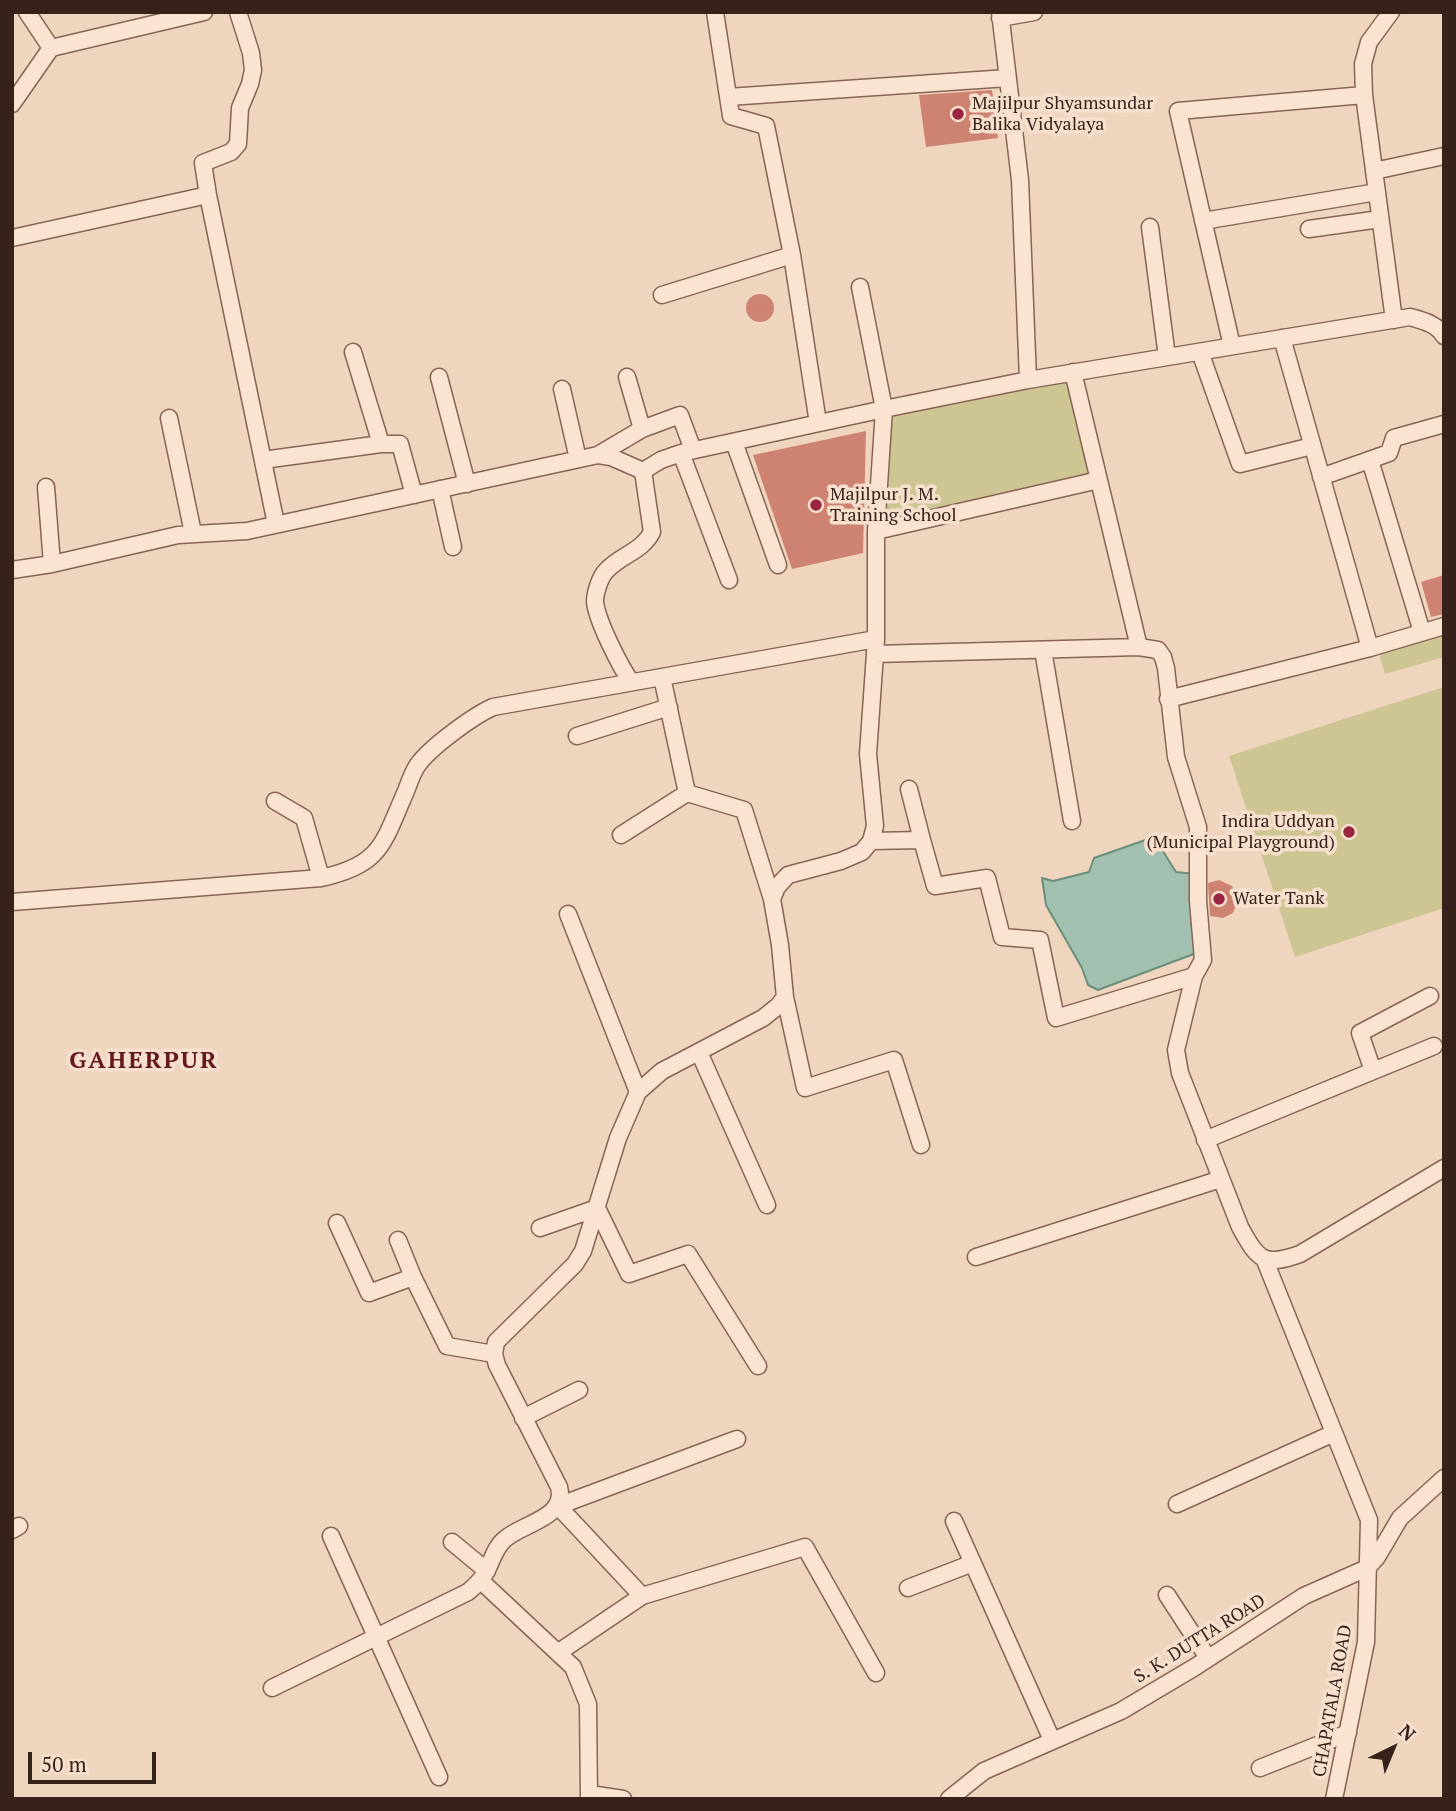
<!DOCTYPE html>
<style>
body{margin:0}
#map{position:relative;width:1456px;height:1811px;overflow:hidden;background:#efd4be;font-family:"PT Serif",serif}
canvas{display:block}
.frame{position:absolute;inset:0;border:14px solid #36221b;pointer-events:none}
.north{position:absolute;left:1358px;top:1713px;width:70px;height:70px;-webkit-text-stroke:5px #f6e0cd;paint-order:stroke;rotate:43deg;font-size:19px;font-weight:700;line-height:28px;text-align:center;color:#36221b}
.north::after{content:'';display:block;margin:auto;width:24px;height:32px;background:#36221b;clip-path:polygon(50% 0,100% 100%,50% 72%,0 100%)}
.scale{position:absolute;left:28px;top:1752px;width:128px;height:32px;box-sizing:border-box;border:4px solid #36221b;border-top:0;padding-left:9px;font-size:21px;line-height:24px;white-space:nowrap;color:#36221b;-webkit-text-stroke:5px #f6e0cd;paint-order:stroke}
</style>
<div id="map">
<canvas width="1456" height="1811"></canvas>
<div class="frame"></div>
<div class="north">N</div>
<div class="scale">50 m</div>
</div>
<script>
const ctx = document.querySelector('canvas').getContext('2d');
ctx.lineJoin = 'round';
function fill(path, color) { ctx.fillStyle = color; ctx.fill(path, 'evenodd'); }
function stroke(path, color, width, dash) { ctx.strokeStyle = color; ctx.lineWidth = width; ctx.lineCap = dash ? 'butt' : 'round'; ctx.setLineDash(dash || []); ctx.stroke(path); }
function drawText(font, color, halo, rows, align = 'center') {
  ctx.font = font + ' "PT Serif",serif'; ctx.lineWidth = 7; ctx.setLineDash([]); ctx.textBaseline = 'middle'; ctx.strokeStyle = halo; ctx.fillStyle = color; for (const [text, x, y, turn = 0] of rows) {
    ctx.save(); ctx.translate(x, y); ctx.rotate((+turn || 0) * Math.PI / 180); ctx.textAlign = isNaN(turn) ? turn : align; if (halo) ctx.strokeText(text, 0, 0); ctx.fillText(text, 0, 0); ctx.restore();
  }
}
const green = new Path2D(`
 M1073,373L1099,480L877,531L884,409Z
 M1444,626V657L1385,674L1377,646Z
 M1444,687V908L1295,957L1229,756Z`);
const water = new Path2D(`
 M1154,837L1176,872L1195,874L1199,952L1098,990L1088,985L1082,968L1046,905L1042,878L1053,881L1089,872L1094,858Z`);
const building = new Path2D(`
 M992,90L998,138L926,147L919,95Z
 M746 308a14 14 0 1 1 28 0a14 14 0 1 1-28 0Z
 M866,431L863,553L792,569L753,455Z
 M1444,575V614L1431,617L1421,582Z
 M1219,880L1232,886L1238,900L1233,913L1223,918L1210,916L1208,883Z`);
const minor = new Path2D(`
 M27,12L51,48
 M715,12L731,116L766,126L792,255L818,423
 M1000,12L1020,180L1028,380
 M1391,12L1369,42L1363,64L1364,95L1394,320
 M1000,18L1034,12
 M728,97L1008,78
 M12,104L51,48L204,12
 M1374,171L1444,156
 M208,195L276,524
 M1203,221L1377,192
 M1150,227L1167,357
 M1309,229L1380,219
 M12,238L208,195L203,163L231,152L238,144L240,108L250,84L253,70L251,53L238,12
 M662,295L792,255
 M1282,338L1370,648
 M1232,346L1178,111L1364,95
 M353,352L381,444H400L414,495
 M1200,352L1240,464L1312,446
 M1073,372L1139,647
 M439,377L467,484
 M627,377L642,429
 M562,389L578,459
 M169,418L193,533
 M734,442L778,565
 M681,453L729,580
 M598,455L642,429L680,415L693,450
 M263,460L381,444
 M1370,460L1422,632
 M1321,477L1389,453L1394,438L1444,424
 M46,487L52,564
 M440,489L453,547
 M876,531L1099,480
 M12,570L52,564L178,535L247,531L598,455L611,457L643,471L661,460L681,453L884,409L860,287
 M1043,650L1072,821
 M875,654L1139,647L1158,650L1163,657L1166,668L1176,757L1198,827V901L1203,960L1194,976L1176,1050L1180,1073L1240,1227C1258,1260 1264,1267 1300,1254L1444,1168
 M662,677L687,793L744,810L772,899
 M631,682C620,666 597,621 595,602C595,593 600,577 606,571C620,555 642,552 652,532L643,471
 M1168,699L1370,648L1444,626
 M577,736L669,707
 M909,789L922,840
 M275,801L304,818L321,878
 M621,835L687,793
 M871,841L922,840L935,886L987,878L1002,937L1040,940L1056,1018L1194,976
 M12,902L321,878C382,865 383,843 406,791C409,783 412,774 417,766C429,748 473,716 493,707L876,639
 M568,914L638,1092
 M785,997L805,1088L894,1060L921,1145
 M699,1052L767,1205
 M1373,1071L1360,1033L1430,996
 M1205,1140L1434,1046
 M337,1223L369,1293L413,1277L447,1346L494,1354
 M540,1228L597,1208L629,1274L688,1254L758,1366
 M398,1240L413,1277
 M976,1257L1221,1179
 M1264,1258L1369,1520L1366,1642L1334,1799
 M523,1418L579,1390
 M1177,1504L1334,1433
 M954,1521L1052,1740
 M12,1530L19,1526
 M331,1536L439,1777
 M452,1542L487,1571
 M481,1581L573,1667L588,1704L589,1799
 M908,1588L973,1563
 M1167,1595L1208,1658
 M642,1596L558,1506L737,1439
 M559,1652L642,1596L805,1547L876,1673
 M272,1688L468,1592C475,1586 481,1581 486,1572C492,1561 495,1547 505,1539C523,1523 567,1518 559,1487L497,1365L494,1354L496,1342L575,1264L583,1251L618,1138L638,1092L662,1071L763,1018L778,1006L785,997L780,945L772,899L777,887L788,875L841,861L862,852L871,841L875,826L868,754L876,639V531L884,409L1028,380L1410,317C1424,321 1437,324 1444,336
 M1260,1768L1348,1733
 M590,1794L623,1799
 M949,1799L984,1771L1121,1711L1195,1667L1304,1596L1367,1568L1377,1557L1400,1518L1444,1478`);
const markers = [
 [958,114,7,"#982542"],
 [816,505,7,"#982542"],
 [1349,832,7,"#982542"],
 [1219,899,7,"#982542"]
];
const poiNames = [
 ["Majilpur Shyamsundar",972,104],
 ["Balika Vidyalaya",972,125],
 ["Majilpur J. M.",830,495],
 ["Training School",830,516],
 ["Indira Uddyan",1335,822,"right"],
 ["(Municipal Playground)",1335,843,"right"],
 ["Water Tank",1233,899]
];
const streetNames = [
 ["S. K. DUTTA ROAD",1200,1639,-32],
 ["CHAPATALA ROAD",1333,1701,-80]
];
const districtNames = [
 ["GAHERPUR",144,1061]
];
fill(green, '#cdc592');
fill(water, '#a1c0af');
stroke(water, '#698e7b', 2);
fill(building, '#ce8272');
stroke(minor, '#876456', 19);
stroke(minor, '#fae3d1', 16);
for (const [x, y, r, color] of markers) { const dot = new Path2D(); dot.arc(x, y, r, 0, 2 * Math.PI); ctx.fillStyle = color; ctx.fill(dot); stroke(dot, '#f6e0cd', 2.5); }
drawText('18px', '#36221b', '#f6e0cd', poiNames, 'left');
drawText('18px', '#36221b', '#f6e0cd', streetNames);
ctx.letterSpacing = '2px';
drawText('bold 24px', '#641a1d', '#f6e0cd', districtNames);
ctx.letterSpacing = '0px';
</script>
